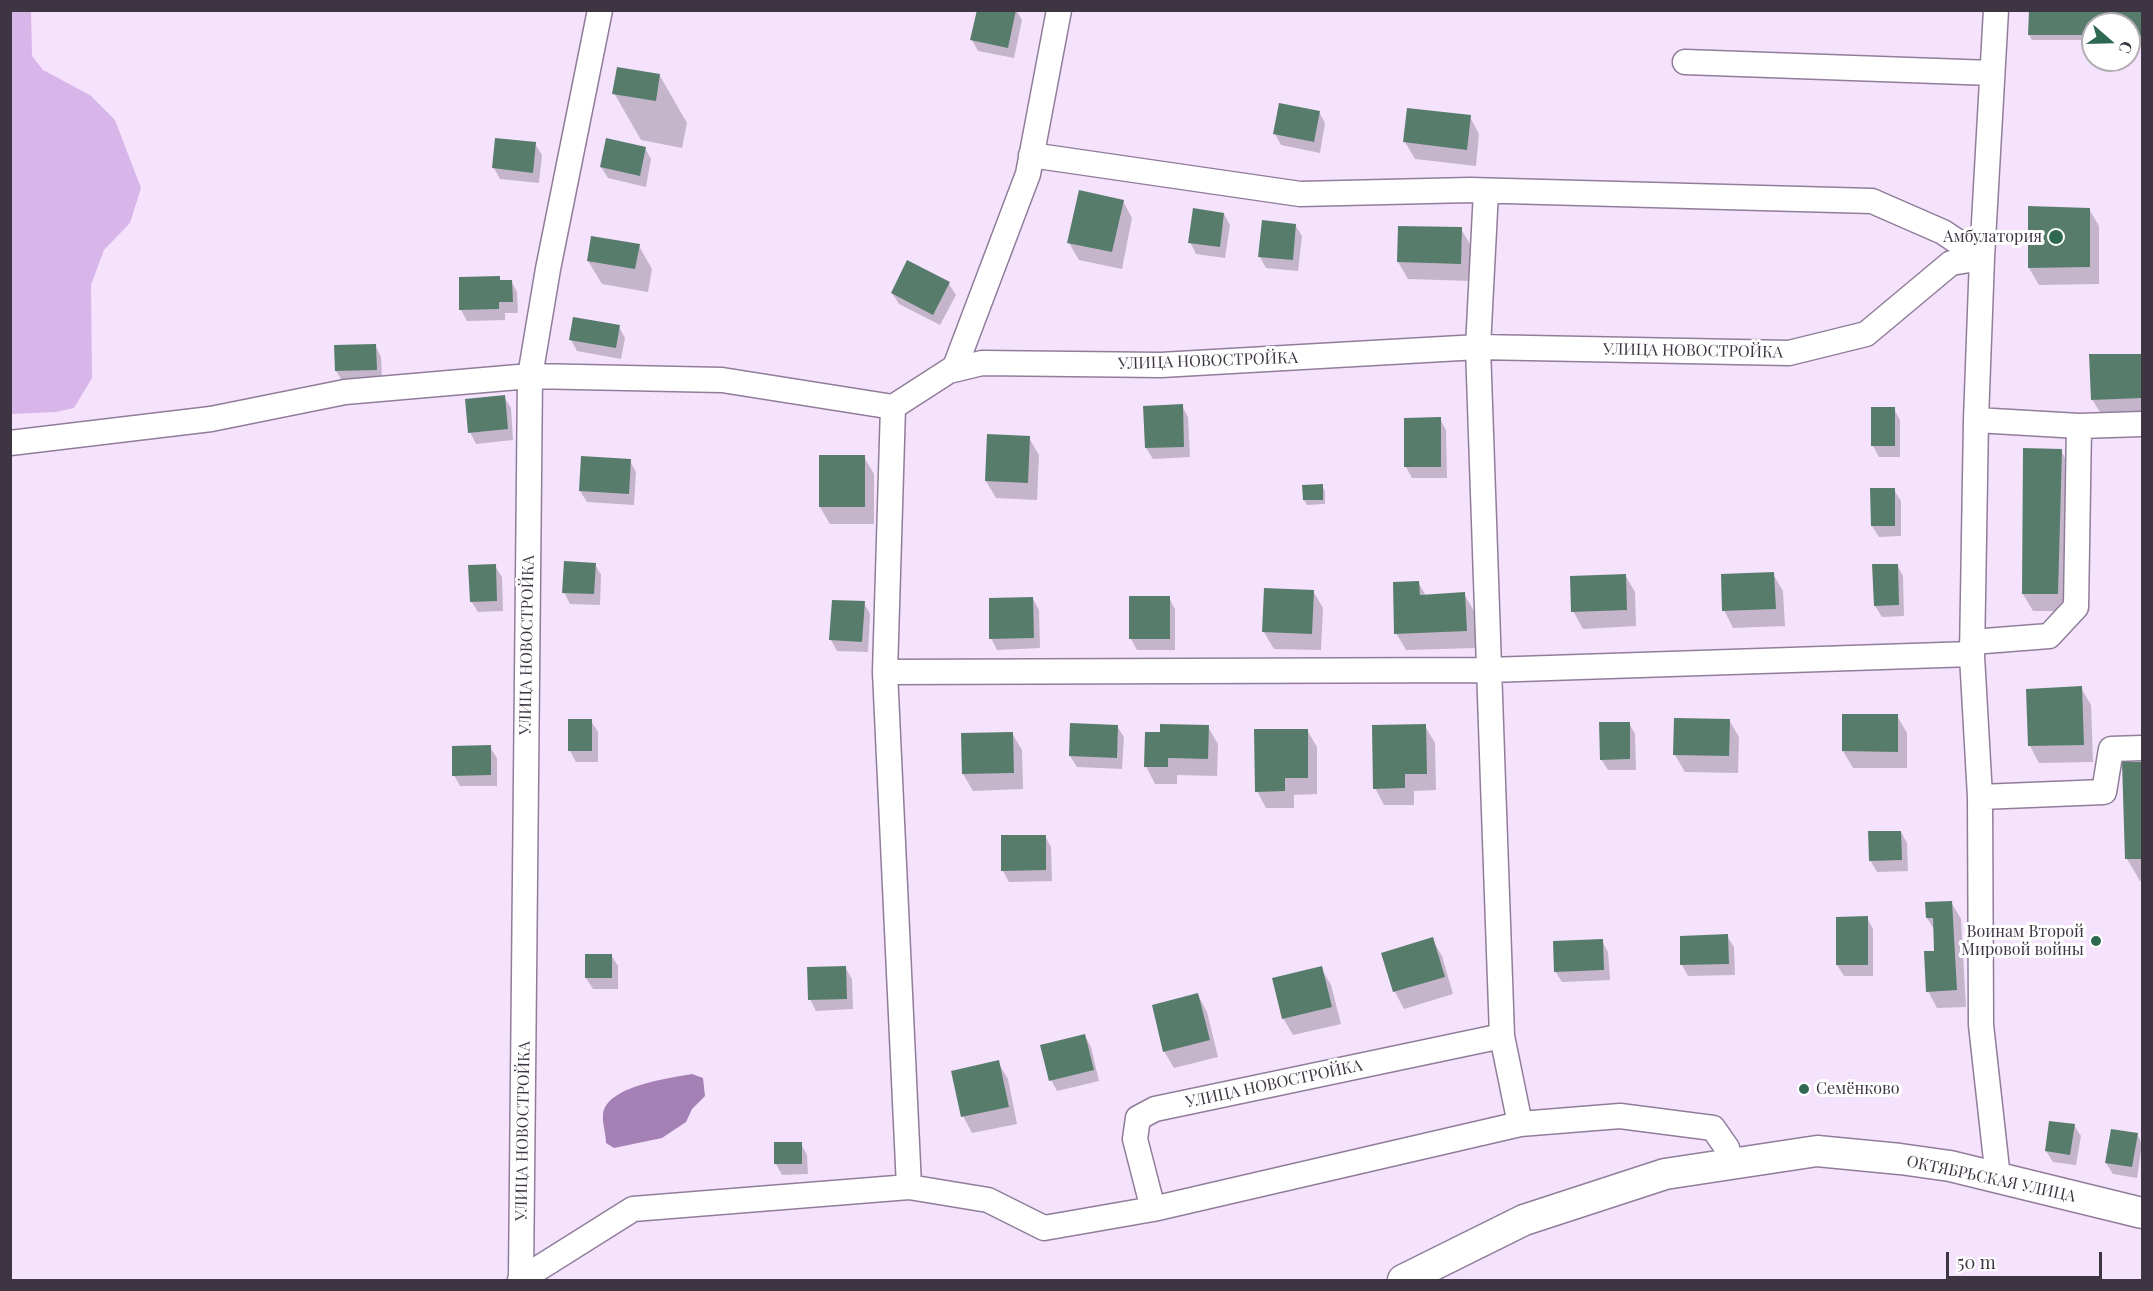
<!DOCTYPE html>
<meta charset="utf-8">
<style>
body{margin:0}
#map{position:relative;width:2153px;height:1291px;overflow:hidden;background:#f5e3fd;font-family:"Playfair Display",serif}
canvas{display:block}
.frame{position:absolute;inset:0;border:12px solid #3e3542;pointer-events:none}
.north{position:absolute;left:2081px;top:12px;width:60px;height:60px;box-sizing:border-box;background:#fff;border:2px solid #b2aeb3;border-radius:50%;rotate:110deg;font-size:16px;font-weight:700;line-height:24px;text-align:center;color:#3e3542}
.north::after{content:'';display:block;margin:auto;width:21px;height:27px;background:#2e6850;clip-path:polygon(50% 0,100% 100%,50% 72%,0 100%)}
.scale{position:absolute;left:1946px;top:1252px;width:156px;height:27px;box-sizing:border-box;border:3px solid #3e3542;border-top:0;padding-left:8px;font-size:18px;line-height:21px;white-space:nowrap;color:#3e3542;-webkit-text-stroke:4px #fff;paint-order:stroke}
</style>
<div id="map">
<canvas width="2153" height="1291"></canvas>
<div class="frame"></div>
<div class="north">С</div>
<div class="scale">50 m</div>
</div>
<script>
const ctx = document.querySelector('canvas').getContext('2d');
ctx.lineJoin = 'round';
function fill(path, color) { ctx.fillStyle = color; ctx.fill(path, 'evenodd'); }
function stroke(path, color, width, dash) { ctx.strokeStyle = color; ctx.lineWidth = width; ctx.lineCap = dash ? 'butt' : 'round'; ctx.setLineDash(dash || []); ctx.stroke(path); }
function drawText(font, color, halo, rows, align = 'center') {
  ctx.font = font + ' "Playfair Display",serif'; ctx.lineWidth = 6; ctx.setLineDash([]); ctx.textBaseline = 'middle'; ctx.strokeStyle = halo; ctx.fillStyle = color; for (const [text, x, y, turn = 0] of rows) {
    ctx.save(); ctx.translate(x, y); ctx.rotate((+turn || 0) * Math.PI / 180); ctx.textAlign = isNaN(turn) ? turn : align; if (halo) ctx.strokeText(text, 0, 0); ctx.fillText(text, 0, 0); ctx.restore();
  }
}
const green = new Path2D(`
 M11,10L31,11L32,56L43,70L90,95L115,120L141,188L130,223L104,250L91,285L92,378L74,408L56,412L11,414Z`);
const water = new Path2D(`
 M692,1074L703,1078L705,1096L692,1109L686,1122L662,1138L614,1148L606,1143C606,1133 602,1123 603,1115C605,1086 670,1078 692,1074Z`);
const shadow = new Path2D(`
 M978,10H1016L1022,20L1014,58L978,51L972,40Z
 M2030,10H2142V40H2129V24H2093V40H2032L2029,35Z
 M660,76L687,123L682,148L641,140L614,93Z
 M1319,112L1325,123L1320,153L1281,145L1275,134Z
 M1470,117L1479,134L1476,166L1415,159L1405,142Z
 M535,144L542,155L539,183L500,179L494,168Z
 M645,148L651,159L646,187L608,178L601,167Z
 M1123,201L1132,218L1122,269L1079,260L1069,243Z
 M2029,207L2089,209L2099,226V284L2039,285L2029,268Z
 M1224,214L1230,225L1225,258L1196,254L1190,242Z
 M1295,225L1302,236L1298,271L1266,268L1260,257Z
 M1461,229L1471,246L1470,281L1408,279L1398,262Z
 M639,246L652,269L648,292L602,284L588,261Z
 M908,262L949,284L956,295L940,325L899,304L892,293Z
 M499,277L501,281H511L517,292L518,313H505V320L467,321L461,310L460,278Z
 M619,327L625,338L621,359L577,351L571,340Z
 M375,345L381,357L382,380L343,382L336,371Z
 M2142,355V421L2106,422L2092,399L2090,356Z
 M504,397L511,408L513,440L476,444L470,432Z
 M1182,406L1188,417L1190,457L1153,459L1146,448Z
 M1894,409L1900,420V457H1879L1873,446Z
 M1440,419L1446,430L1447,478H1412L1406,467Z
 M1029,438L1039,455L1037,500L996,498L986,481Z
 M2061,451L2071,468L2067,611H2033L2023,594Z
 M864,457L874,474V524H830L820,507Z
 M630,461L636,472L634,505L587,502L580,491Z
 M1322,486L1325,491V504L1307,505L1304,500Z
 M1894,490L1901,501V536L1879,537L1872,526Z
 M595,564L601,575L600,605L570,604L564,592Z
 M1897,565L1903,576L1904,616L1882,617L1875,606Z
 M495,566L502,577L503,611L478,612L471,601Z
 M1773,574L1783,591L1785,626L1733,628L1724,610Z
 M1625,575L1635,592L1636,626L1583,629L1573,611Z
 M1418,582L1426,596L1464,594L1474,611L1476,648L1406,650L1396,633Z
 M1313,591L1323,608L1321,650L1274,649L1264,632Z
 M1169,598L1175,609V650H1137L1131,639Z
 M1033,599L1039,610L1040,648L997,650L991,638Z
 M864,603L870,614L868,652L837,651L831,640Z
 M2081,688L2091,705L2093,762L2039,763L2030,746Z
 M1897,716L1907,733V768H1853L1843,751Z
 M1729,720L1739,737L1738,773L1685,772L1675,755Z
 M569,721H591L598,732V762H576L570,751Z
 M1629,723L1635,734L1636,770H1608L1601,759Z
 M1072,724L1117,726L1124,737L1122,769L1077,767L1070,756Z
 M1425,726L1435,743L1436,790L1414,791V805H1384L1375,788Z
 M1208,727L1218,744L1217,776L1177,775V784H1155L1146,766Z
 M1307,730L1317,747V794L1294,795V808H1266L1257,791Z
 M1012,733L1022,750L1023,789L973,791L963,774Z
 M490,747L497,758V786H460L454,775Z
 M2142,763V881H2140L2127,859L2123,764Z
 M1901,832L1907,843L1908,871L1877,872L1870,860Z
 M1045,836L1051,847L1052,881L1009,882L1003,871Z
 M1951,902L1961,919L1966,1007L1937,1008L1928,991L1936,952L1935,931L1927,918Z
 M1867,918L1873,929V976H1844L1837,965Z
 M1727,936L1734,947L1735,975L1688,976L1682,965L1681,937Z
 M1432,939L1442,956L1453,994L1404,1009L1395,992L1383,954Z
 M1602,941L1608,952L1610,980L1562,982L1555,971Z
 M611,955L618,966V989H593L586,978Z
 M845,967L852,979L853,1009L816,1011L810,999Z
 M1321,968L1331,985L1341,1024L1293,1035L1283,1018Z
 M1198,995L1207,1012L1218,1057L1174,1068L1164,1051Z
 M1085,1036L1091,1047L1099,1081L1057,1091L1051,1080Z
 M998,1062L1008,1079L1017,1124L972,1133L963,1116Z
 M2074,1125L2081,1136L2076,1165L2053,1162L2046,1151Z
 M2137,1134L2142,1144L2137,1178L2113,1174L2106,1163Z
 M801,1144L807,1155L808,1174L782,1175L776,1164Z`);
const building = new Path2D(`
 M977,10H1016L1008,48L970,40Z
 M2029,10H2142V36H2129V24H2093V35H2028Z
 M617,67L660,74L656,101L612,94Z
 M1279,103L1320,111L1314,142L1273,134Z
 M1407,108L1471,115L1467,150L1403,142Z
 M495,138L536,142L533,173L492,168Z
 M606,138L646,147L640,176L600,167Z
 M1079,190L1124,200L1112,252L1067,243Z
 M2028,206L2090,208V267L2028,268Z
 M1193,208L1224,213L1220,247L1188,243Z
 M1262,220L1296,224L1293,260L1258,257Z
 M1398,226L1462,227L1461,264L1397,262Z
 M591,236L640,244L635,269L587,261Z
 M907,260L950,282L933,315L891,293Z
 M500,276V280H512L513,302H499V309L459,310V277Z
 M573,317L620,325L616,348L569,340Z
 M376,344L377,370L335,371L334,345Z
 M2089,354H2142V398L2091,400Z
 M505,395L508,429L468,433L465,399Z
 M1183,404L1184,447L1145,448L1143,406Z
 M1871,407H1895V446H1871Z
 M1441,417V467H1404V418Z
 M987,434L1030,436L1028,483L985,481Z
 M2023,448L2062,449L2058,594H2022Z
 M819,455H865V507H819Z
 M581,456L631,459L629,494L579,491Z
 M1323,484V500H1303L1302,485Z
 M1870,488H1895V526H1871Z
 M564,561L596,563L594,594L562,593Z
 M496,564L497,601L470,602L468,565Z
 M1872,564H1898L1899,605L1874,606Z
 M1774,572L1776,609L1722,611L1721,574Z
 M1626,574L1627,610L1571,612L1570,576Z
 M1419,581L1420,595L1465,592L1467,631L1394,634L1393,582Z
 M1264,588L1314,590L1312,634L1262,632Z
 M1129,596H1170V639H1129Z
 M1033,597L1034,638L989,639V598Z
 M832,600L865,601L862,642L829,640Z
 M2082,686L2084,745L2028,746L2026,689Z
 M1842,714H1898V752L1842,751Z
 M1674,718L1730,719L1729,756L1673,755Z
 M568,719H592V751H568Z
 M1599,722H1630V759L1600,760Z
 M1070,723L1118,725L1117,758L1069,756Z
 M1160,724L1209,725L1208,759L1168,758V767H1144L1145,732H1160Z
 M1426,724L1427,774H1405V788L1373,789L1372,725Z
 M1254,729H1308V778H1285V791L1255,792Z
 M1013,732L1014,773L962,774L961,733Z
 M491,745V775L452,776V746Z
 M2122,762H2142V859H2125Z
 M1868,831H1901L1902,860L1869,861Z
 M1001,835H1046V870L1001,871Z
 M1952,901L1957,990L1926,992L1924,951H1934L1933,918H1926L1925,902Z
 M1868,916V965H1836V917Z
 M1728,934L1729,964L1680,965V936Z
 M1433,937L1445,977L1393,992L1381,953Z
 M1603,939L1604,970L1554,972L1553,941Z
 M585,954H612V978H585Z
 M846,966L847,999L808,1000L807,967Z
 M1322,966L1332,1007L1282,1019L1272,978Z
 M1198,993L1210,1040L1163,1052L1152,1005Z
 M1085,1034L1094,1070L1049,1081L1040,1045Z
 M999,1060L1009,1107L961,1117L951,1071Z
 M2049,1121L2075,1124L2070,1155L2045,1151Z
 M2111,1129L2138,1133L2132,1167L2105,1163Z
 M774,1142H802V1164H774Z`);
const minor = new Path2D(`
 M1996,10L1982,258L1976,420L1972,656L1980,797L1981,1025L1998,1178
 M1685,62L1992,73
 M1031,155L1300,194L1470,190L1872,201L1943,232L1982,258
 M1486,191L1478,347L1493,783L1502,1036L1520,1124
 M949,371L982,363L1161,365L1478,347L1789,353L1866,334L1951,263L1982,258
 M893,407L885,672L909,1187
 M1976,420L2079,426L2142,424
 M10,443L211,419L345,392L530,376L548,269L600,10
 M1972,642L2049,636L2076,607L2079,426
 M885,672L1489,670L1972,654
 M1980,797L2104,792L2111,749L2142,748
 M1153,1209L1135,1139L1138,1118L1155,1109L1502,1036
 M521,1279L530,376L722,380L893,407L955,367L1028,174L1059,10
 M520,1280L633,1209L909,1187L988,1200L1044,1228L1153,1209L1520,1124L1620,1116L1713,1128L1727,1148L1731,1163`);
const tertiary = new Path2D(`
 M1403,1280L1524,1220L1665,1174L1817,1151L1900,1159L1950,1166L2142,1213`);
const markers = [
 [2056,237,8,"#2e6850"],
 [2096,941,6,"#2e6850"],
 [1804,1089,6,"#2e6850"]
];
const poiNames = [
 ["Амбулатория",2042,237],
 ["Воинам Второй",2084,932],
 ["Мировой войны",2084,950],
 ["Семёнково",1816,1089,"left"]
];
const streetNames = [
 ["УЛИЦА НОВОСТРОЙКА",1693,351,1],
 ["УЛИЦА НОВОСТРОЙКА",1208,361,-2],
 ["УЛИЦА НОВОСТРОЙКА",527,645,-89],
 ["УЛИЦА НОВОСТРОЙКА",1274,1084,-12],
 ["УЛИЦА НОВОСТРОЙКА",523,1131,-89],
 ["ОКТЯБРЬСКАЯ УЛИЦА",1991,1179,12]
];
fill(green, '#d9b6ea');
fill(water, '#a480b4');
fill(shadow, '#0003');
fill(building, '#587c6c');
stroke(minor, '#907d9a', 27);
stroke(tertiary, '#907d9a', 33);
stroke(minor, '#fff', 24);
stroke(tertiary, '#fff', 30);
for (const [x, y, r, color] of markers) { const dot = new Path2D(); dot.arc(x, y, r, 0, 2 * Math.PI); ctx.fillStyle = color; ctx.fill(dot); stroke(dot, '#fff', 2); }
drawText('16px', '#3e3542', '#fff', poiNames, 'right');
drawText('16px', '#3e3542', '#fff', streetNames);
</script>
